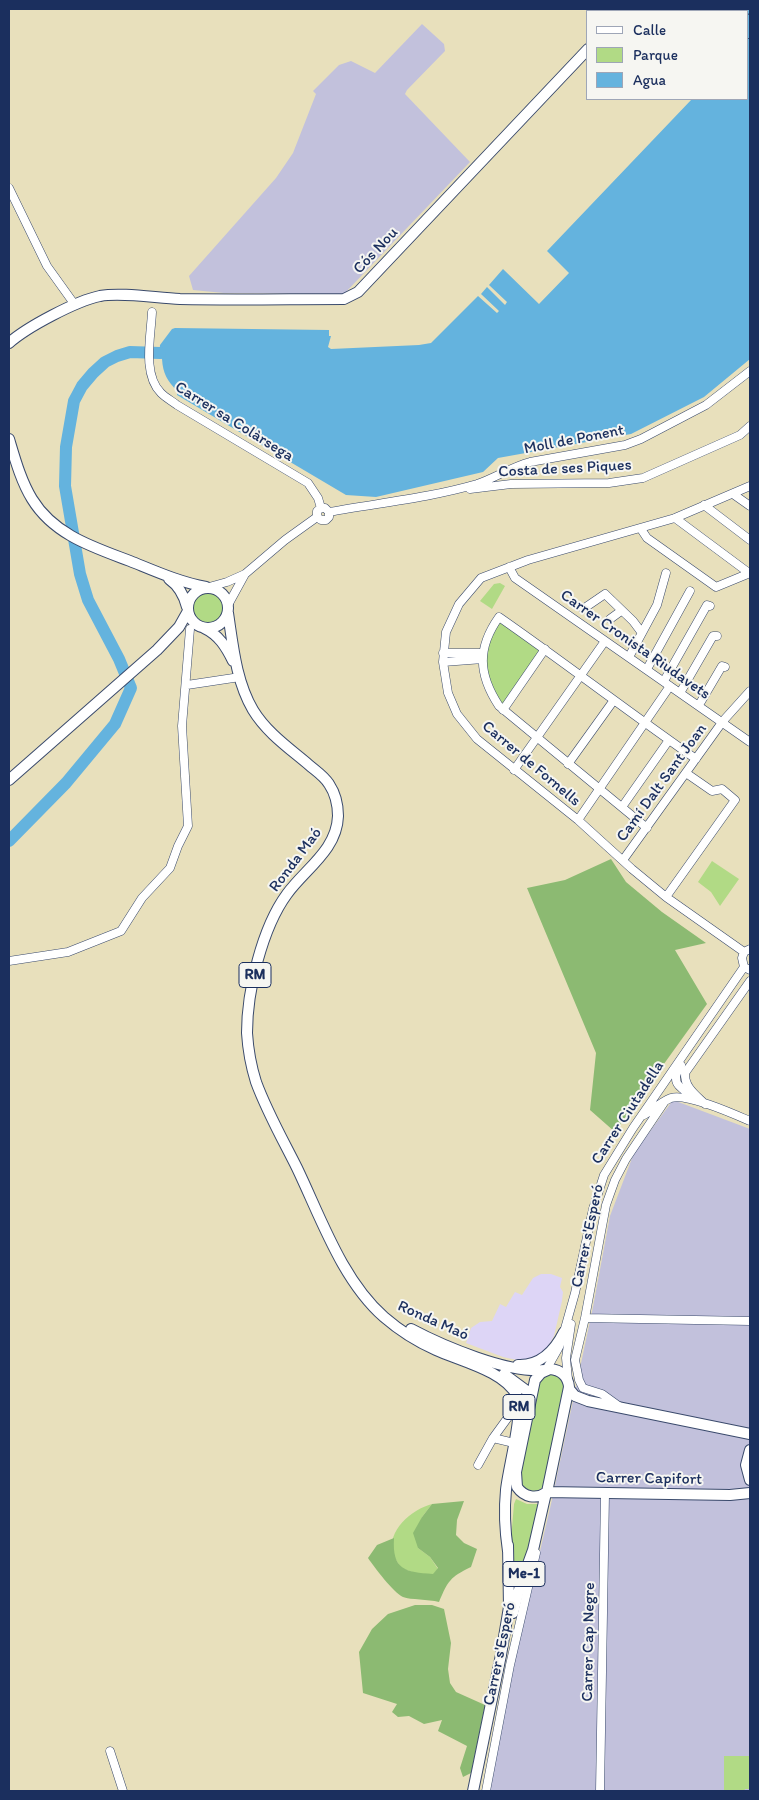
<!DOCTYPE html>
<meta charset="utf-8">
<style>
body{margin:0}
#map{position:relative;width:759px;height:1800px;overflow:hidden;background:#e8e0bc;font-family:Itim,sans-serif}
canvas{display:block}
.frame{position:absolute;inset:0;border:10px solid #1b2f5e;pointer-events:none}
.legend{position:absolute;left:586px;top:10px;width:162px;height:90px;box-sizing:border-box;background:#f6f6f2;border:1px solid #9ea6b7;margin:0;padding:6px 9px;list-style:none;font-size:15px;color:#1b2f5e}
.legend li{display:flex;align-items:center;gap:10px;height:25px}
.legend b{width:25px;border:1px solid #9ea6b7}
</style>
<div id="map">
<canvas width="759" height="1800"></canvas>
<div class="frame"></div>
<ul class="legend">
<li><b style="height:6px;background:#fff"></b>Calle</li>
<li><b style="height:14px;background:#b1da85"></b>Parque</li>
<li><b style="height:14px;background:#64b3de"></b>Agua</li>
</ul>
</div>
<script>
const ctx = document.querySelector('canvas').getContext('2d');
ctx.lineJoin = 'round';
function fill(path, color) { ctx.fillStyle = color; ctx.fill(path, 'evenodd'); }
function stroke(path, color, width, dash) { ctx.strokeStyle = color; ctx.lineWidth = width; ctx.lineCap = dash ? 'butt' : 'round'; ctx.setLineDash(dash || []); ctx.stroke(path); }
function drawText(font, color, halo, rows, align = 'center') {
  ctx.font = font + ' Itim,sans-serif'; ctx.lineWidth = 4; ctx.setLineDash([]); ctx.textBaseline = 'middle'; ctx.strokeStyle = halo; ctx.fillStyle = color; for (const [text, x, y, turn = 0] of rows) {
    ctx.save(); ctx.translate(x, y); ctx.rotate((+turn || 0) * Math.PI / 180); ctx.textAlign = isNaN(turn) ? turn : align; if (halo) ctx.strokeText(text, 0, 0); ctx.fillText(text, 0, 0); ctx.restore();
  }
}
const built = new Path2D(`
 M541,1274H551L562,1278L560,1287L563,1292L562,1301L554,1336L545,1352L526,1362L503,1357L466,1343L471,1328L480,1322L492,1321L500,1304L506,1307L515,1292L522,1295L533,1278Z`);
const industrial = new Path2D(`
 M422,24L444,44L445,51L407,90L405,94L470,162L344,294L224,293L193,290L189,276L276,178L293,153L316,94L313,91L339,65L351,61L375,73Z
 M673,1100L750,1129V1791H484L551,1504L593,1307L610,1216L634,1153Z`);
const green = new Path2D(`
 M500,583L505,586L492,609L480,601L494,584Z
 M192 608a16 16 0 1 1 32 0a16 16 0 1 1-32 0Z
 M499,621L542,651L503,707L489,685L485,650Z
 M712,861L739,879L720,906L711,892L698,882Z
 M551,1374C560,1376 563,1380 565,1389L544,1486L539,1490C526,1493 522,1488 519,1476L537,1385L541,1378Z
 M516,1499L527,1504H539L531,1545L516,1588H514L511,1539L514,1504Z
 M432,1504L422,1517L418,1548L430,1557L438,1569L433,1575L415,1573L401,1568C399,1564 395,1559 393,1554C386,1531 412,1509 432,1504Z
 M724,1756H750V1789H745L744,1791H724Z`);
const forest = new Path2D(`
 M611,859L626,882L662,912L706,943L675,950L707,1004L615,1132L590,1110L596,1053L527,888L565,880Z
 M464,1501L457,1520L456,1535L464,1543L477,1549L471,1567C450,1577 448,1581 439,1602C428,1599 411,1600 403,1597C394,1593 374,1567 368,1558L377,1545L394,1538C392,1570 405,1572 433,1574L438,1568L430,1557L418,1548L413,1533L422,1517L432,1504Z
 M415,1605H432L444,1609L451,1643L448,1669L450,1683L456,1692L485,1705L471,1773L463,1777L460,1768L467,1746L438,1731L442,1720L424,1724L409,1716L398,1717L392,1712L397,1704L363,1693L359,1652L372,1629L388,1614Z`);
const water = new Path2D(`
 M736,9H750V359L704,397L631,434L498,458L483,472L376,497L346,495L177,395V391C167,380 163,374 162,359L159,356L160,345L172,329L175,328L329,330V336H331L328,347L331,349L419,345L431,343L478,296L497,313L499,311L481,294L487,287L505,305L507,302L489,285L503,269L539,304L569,273L547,251L692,99H748V11H734Z`);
const river = new Path2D(`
 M9,841L66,783L115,724L131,688L119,659L88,600L80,574L65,486L66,447L74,401L82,386L93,373L105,362L117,356L130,352L160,353`);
const ferry = new Path2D(`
 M748,15L750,12
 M748,39L750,37`);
const minor = new Path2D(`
 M9,188L47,266L75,305
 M152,312C151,336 142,374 161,393C166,398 172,401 177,405L308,483L318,498L321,508
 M470,489L511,484L609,483L643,478L740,435L750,426
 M733,494L750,506
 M704,505L750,540
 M321,508H325L329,512C378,503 429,498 477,484C495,478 511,467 530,462L625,445L641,439L706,405L750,371
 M317,517L321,520H326L329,517V512
 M675,518L749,573
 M641,529L647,538L716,587L750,573
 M509,567L515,578L750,742
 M209,587L227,582L245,574L285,540L317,517V511L321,508
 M228,605L245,574
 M583,609L605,594L633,621L642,633
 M610,619L621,611
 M443,653H482
 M629,657L657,605L666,573
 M443,662L483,659
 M647,669L690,591
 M664,681L707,605L710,606
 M187,685L240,677
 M680,693L713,636H717
 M699,705L722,666L725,667
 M503,710L545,649
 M568,764L614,700
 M514,770L605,641
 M622,807L669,740
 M578,820L670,686
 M647,828L499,706C478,674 477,648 499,617C565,663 630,713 696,759
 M623,860L723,721L750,691
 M666,897L735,800L722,789L712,791L686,773
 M750,949L744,952L742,958L744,967L750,970
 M744,952L666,897L632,869L578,820L477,739L457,714L448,693L443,662L446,632L459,604L481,578L528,560L675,518L750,486
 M9,961L68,952L121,931L142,898L170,868L178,846L188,826L182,726L190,629
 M681,1065C670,1082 678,1087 693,1096
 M705,1104C696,1095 684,1087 685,1073L750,981
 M644,1115C652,1110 661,1102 671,1098C687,1093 734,1114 750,1121
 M585,1318L750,1321
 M546,1370L559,1347L564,1332L575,1293L593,1209L604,1175L633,1128L744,967
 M568,1380L566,1358L571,1324
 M620,1407L602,1394L583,1388L579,1380L575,1360L585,1318L606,1205L615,1180L626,1159L665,1101
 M493,1438L509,1416
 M478,1465L493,1438L514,1443
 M110,1751L123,1791
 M486,1791L510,1665L536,1553
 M600,1791L605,1494`);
const major = new Path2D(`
 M625,11L627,9
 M9,343C27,327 76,301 100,296C122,292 156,298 180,299C235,300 290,299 344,299L358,292L588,49
 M9,439C15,459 21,481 32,499C54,535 93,547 130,561C155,571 179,582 206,587
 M169,579C179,586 184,595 187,607
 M188 608a20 20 0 1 1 40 0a20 20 0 1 1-40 0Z
 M228,613C233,646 236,681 253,710C267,733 289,748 309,765C316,771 324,776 329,784C335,793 338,805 338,816C337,850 305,869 287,894C262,928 247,991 247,1033C248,1049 251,1066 256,1082C267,1112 283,1140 297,1168C321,1218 342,1280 384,1317C399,1330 418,1342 436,1350C460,1361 505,1371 517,1396C524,1412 508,1469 506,1490C504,1510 505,1531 508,1551
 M204,628C219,635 226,647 233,661
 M9,780L157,650L179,627L188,611
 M411,1329C443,1346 509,1374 545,1370
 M518,1365C540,1366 555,1350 564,1332
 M550,1369C561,1370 568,1376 569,1387L547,1492C536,1500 524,1497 517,1487L516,1472L535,1380L541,1373Z
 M504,1374L527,1391L530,1399
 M569,1389L575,1396L588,1401L750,1434
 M750,1450L746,1465L750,1480
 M547,1492L730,1495L750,1493
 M513,1613L520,1586L533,1550L546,1493
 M473,1791L501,1655L509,1607L508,1545`);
const shields = [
 [255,975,32],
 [519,1407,32],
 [524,1574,42]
];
const shieldNames = [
 ["RM",255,975],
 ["RM",519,1407],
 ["Me-1",524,1574]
];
const streetNames = [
 ["Cós Nou",376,251,-47],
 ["Carrer sa Colàrsega",234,422,32],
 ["Moll de Ponent",574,440,-11],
 ["Costa de ses Piques",565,469,-3],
 ["Carrer Cronista Riudavets",635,645,35],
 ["Carrer de Fornells",531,764,40],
 ["Camí Dalt Sant Joan",662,783,-54],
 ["Ronda Maó",296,860,-53],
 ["Carrer Ciutadella",628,1113,-57],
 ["Carrer s'Esperó",588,1236,-78],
 ["Ronda Maó",433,1321,24],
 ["Carrer Capifort",649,1479,1],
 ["Carrer Cap Negre",589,1642,-89],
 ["Carrer s'Esperó",500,1654,-78]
];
fill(built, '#ddd5f6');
fill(industrial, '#c2c1dc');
fill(green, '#b1da85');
fill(forest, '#8cba72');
fill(water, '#64b3de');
stroke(river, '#64b3de', 12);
stroke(ferry, '#315784', 1, [6, 5]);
stroke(minor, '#3a4a6c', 9);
stroke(major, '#3a4a6c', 12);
stroke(minor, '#fff', 8);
stroke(major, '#fff', 10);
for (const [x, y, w] of shields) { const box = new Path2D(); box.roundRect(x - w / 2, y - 12.5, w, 25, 4); ctx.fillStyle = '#f6f6f2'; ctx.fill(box); stroke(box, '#1b2f5e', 1); }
drawText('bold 15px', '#1b2f5e', null, shieldNames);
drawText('16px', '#1b2f5e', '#f6f6f2', streetNames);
</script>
